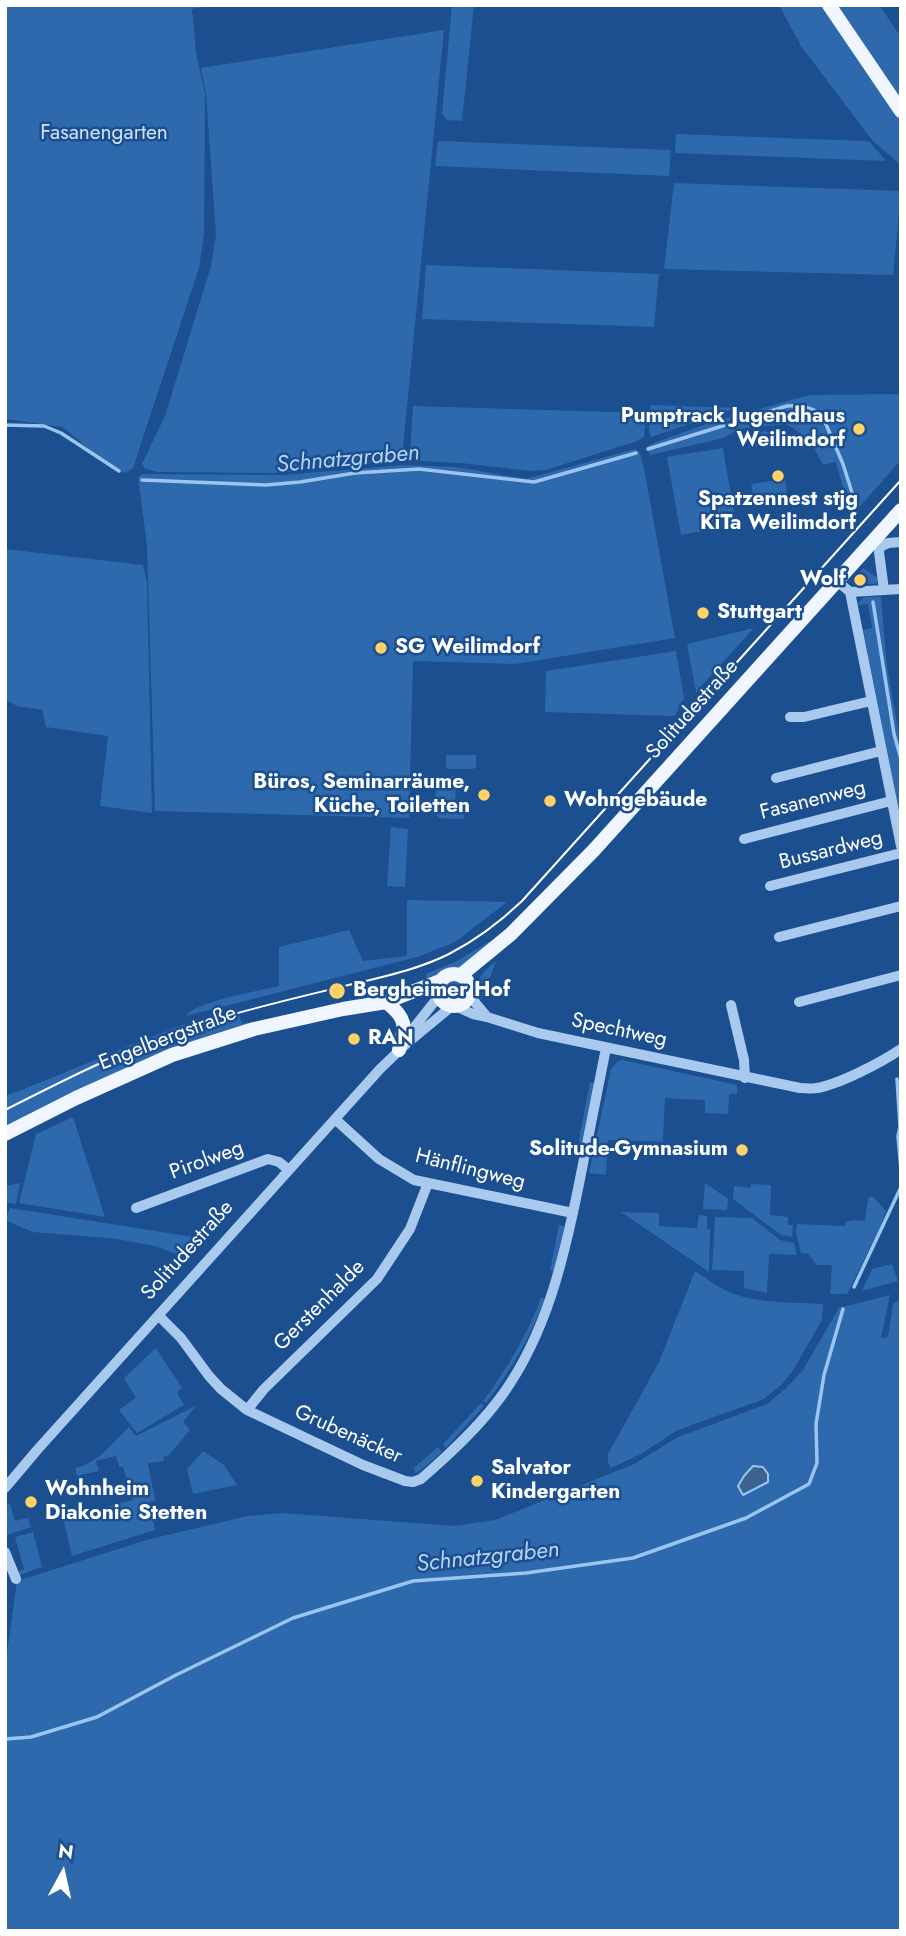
<!DOCTYPE html>
<meta charset="utf-8">
<style>
body{margin:0}
#map{position:relative;width:906px;height:1936px;overflow:hidden;background:#1b4f8f;font-family:Jost,sans-serif}
canvas{display:block}
.frame{position:absolute;inset:0;border:7px solid #fff;pointer-events:none}
.north{position:absolute;left:28px;top:1838px;width:70px;height:70px;-webkit-text-stroke:5px #1b4f8f;paint-order:stroke;rotate:8deg;font-size:19px;font-weight:700;line-height:28px;text-align:center;color:#fff}
.north::after{content:'';display:block;margin:auto;width:24px;height:32px;background:#fff;clip-path:polygon(50% 0,100% 100%,50% 72%,0 100%)}
</style>
<div id="map">
<canvas width="906" height="1936"></canvas>
<div class="frame"></div>
<div class="north">N</div>
</div>
<script>
const ctx = document.querySelector('canvas').getContext('2d');
ctx.lineJoin = 'round';
function fill(path, color) { ctx.fillStyle = color; ctx.fill(path, 'evenodd'); }
function stroke(path, color, width, dash) { ctx.strokeStyle = color; ctx.lineWidth = width; ctx.lineCap = dash ? 'butt' : 'round'; ctx.setLineDash(dash || []); ctx.stroke(path); }
function drawText(font, color, halo, rows, align = 'center') {
  ctx.font = font + ' Jost,sans-serif'; ctx.lineWidth = 5; ctx.setLineDash([]); ctx.textBaseline = 'middle'; ctx.strokeStyle = halo; ctx.fillStyle = color; for (const [text, x, y, turn = 0] of rows) {
    ctx.save(); ctx.translate(x, y); ctx.rotate((+turn || 0) * Math.PI / 180); ctx.textAlign = isNaN(turn) ? turn : align; if (halo) ctx.strokeText(text, 0, 0); ctx.fillText(text, 0, 0); ctx.restore();
  }
}
const green = new Path2D(`
 M5,5H211L192,9L196,52L205,94L204,234L199,268L133,468L125,473L111,468L63,427L5,419Z
 M452,5H474L462,121L447,120L442,114Z
 M779,5H879L901,37V165L872,140L801,46Z
 M444,30L402,457L395,460L282,473L158,472L145,469L142,464L165,416L211,266L216,235L206,94L201,68Z
 M676,134L865,141L870,142L886,161L675,153Z
 M438,141L671,150L669,176L435,166Z
 M674,183L901,191L893,275L664,269Z
 M426,265L659,274L654,327L422,319Z
 M901,394V460L855,512L842,484L836,462L823,465L809,439L786,424L739,429L724,438L650,455L647,447L651,444L712,422L810,395Z
 M650,405L737,408L651,437L649,431Z
 M413,406L646,413L644,437L637,441L546,470L531,471L461,463L422,461L415,459L410,453Z
 M764,431L783,437L784,443L748,448L749,441L753,434Z
 M723,448L736,525L681,535L667,457Z
 M635,449L640,453L644,469L675,638L515,664L413,661L409,818L155,811L147,545L138,477L143,474L284,475L403,465L456,467L526,479Z
 M785,479L787,493L774,497L753,494L751,484Z
 M5,549L143,565L147,582L152,813L100,806L108,736L46,727L42,710L17,706L5,699Z
 M863,568L879,579L876,584L855,583L854,578Z
 M864,597H881L887,667L901,745V821L863,630L872,628L868,604L858,605L859,602Z
 M754,628L696,692L687,644Z
 M676,651L684,698L675,716L545,712L546,671Z
 M446,755H476V767L473,769H448L446,766Z
 M443,776H456L455,809L465,810L464,819L439,818L435,813L436,782Z
 M391,827L408,829L405,887L387,886Z
 M407,900L507,902L455,942L417,957L186,1016C196,1001 259,991 279,986V947L349,930L363,961L407,956Z
 M490,941L491,943L462,967L445,969L427,983L426,974L457,961Z
 M496,961L483,996L479,1001C470,983 483,972 496,961Z
 M445 990a9 9 0 1 1 18 0a9 9 0 1 1-18 0Z
 M233,1009L237,1010L242,1024L248,1022L250,1025L5,1128V1096C82,1068 154,1031 233,1009Z
 M623,1060L737,1085V1094H729L728,1114L705,1113V1100L665,1098L663,1142L608,1140L606,1175L589,1173L611,1069L618,1061Z
 M590,1082L595,1083L579,1156L576,1155Z
 M73,1117L105,1217L19,1203L36,1134Z
 M20,1183L16,1204L5,1202V1186Z
 M705,1183L728,1199L727,1210L703,1209Z
 M751,1184L771,1185L770,1215L788,1217V1225H793L792,1237L781,1235L733,1199L734,1186L750,1188Z
 M872,1196L886,1211L880,1228L847,1294H830L832,1265H817L808,1254L801,1253L796,1232L797,1224L845,1226L846,1222L853,1220L865,1221L868,1198Z
 M10,1208L206,1239L187,1258L155,1246L117,1239L33,1232L5,1220Z
 M621,1212L659,1213V1226L697,1228L699,1215L707,1216V1229H710L709,1272Z
 M715,1217L752,1218L780,1240L794,1243L797,1255L769,1254L767,1293L744,1288V1271L712,1270Z
 M559,1225L565,1226L554,1271L550,1270Z
 M892,1264L898,1281L862,1291L872,1269Z
 M695,1271C706,1278 717,1287 729,1292C758,1304 792,1302 823,1304L822,1320L792,1372L782,1384L764,1399L678,1430L639,1455L611,1468L608,1462V1454L659,1362Z
 M890,1295L881,1338L888,1337L893,1304L901,1298V1931H5V1667L17,1581L150,1539L248,1516L282,1513L454,1526L495,1520L634,1464L678,1437L767,1404L786,1388L803,1370L839,1308Z
 M541,1298L545,1299C530,1337 511,1371 486,1403L483,1401C507,1369 527,1335 541,1298Z
 M156,1348L182,1388L177,1392L184,1405L137,1433L119,1410L136,1398L124,1378Z
 M481,1403L484,1406L446,1448L443,1444Z
 M197,1405L183,1422L190,1430L168,1456L163,1457L164,1461L148,1463L155,1500L150,1502L155,1530L72,1556L63,1518L133,1500L123,1467H119L116,1456L96,1461L99,1471L77,1476L75,1468C98,1463 113,1443 129,1427L136,1436Z
 M438,1447L442,1452L420,1471L415,1473L414,1468Z
 M203,1451L224,1465L237,1485L193,1494L187,1469Z
 M10,1504L15,1521L28,1518L31,1527L7,1535L5,1506Z
 M33,1532L42,1567L17,1576L16,1573L24,1569L15,1537Z`);
const water = new Path2D(`
 M753,1466L763,1467L768,1474V1482L743,1495L738,1486L744,1476Z`);
const stream = new Path2D(`
 M5,425L44,426L61,433L119,471
 M648,449L787,406C800,405 812,407 822,415L843,464L854,499
 M142,480L266,485L300,482L355,473L419,469L534,482L636,453
 M873,602L894,734L901,759
 M897,1079L900,1127L898,1136L901,1170
 M854,1287L901,1187
 M5,1739L31,1737L97,1717L176,1675L293,1618L413,1581L526,1573L633,1558L746,1518L809,1484L817,1463L816,1424L824,1375L843,1309`);
const minor = new Path2D(`
 M837,581L850,592L901,846
 M884,590L879,552L880,547L888,543L901,542
 M850,592L901,589
 M790,717H804L871,701
 M776,778L881,751
 M744,839L891,801
 M770,886L901,853
 M779,937L901,906
 M470,992L473,1000L487,1017
 M799,1002L901,975
 M731,1005L744,1060L745,1078
 M455,1006L473,1014L487,1017L538,1033L800,1088C806,1088 812,1089 817,1088C840,1084 882,1062 901,1049
 M406,1042L412,1030L439,996
 M335,1119L379,1159L414,1180L573,1213
 M136,1208L268,1159L279,1162L289,1170
 M159,1316L181,1338L209,1376L221,1389L247,1410L363,1465L405,1481L413,1482L421,1479C451,1453 480,1426 503,1394C547,1332 564,1258 579,1184C588,1139 597,1093 606,1048
 M247,1410L264,1389L377,1279L410,1229L428,1183
 M5,1488L38,1449L380,1069L405,1045L452,1006
 M5,1552L16,1579`);
const major = new Path2D(`
 M829,5L901,111
 M438 990a16 16 0 1 1 32 0a16 16 0 1 1-32 0Z
 M461,975L511,934L594,850L901,510
 M386,1002C407,1018 406,1026 399,1050
 M5,1134L76,1098L172,1055L254,1029L343,1009L386,1002L440,981`);
const tram = new Path2D(`
 M5,1110C66,1079 129,1047 194,1026C246,1009 300,997 353,984C386,976 419,969 449,954C476,940 500,922 522,901L901,480`);
const markers = [
 [859,429,7,"#ffd166"],
 [778,476,7,"#ffd166"],
 [860,580,7,"#ffd166"],
 [703,613,7,"#ffd166"],
 [381,648,7,"#ffd166"],
 [484,795,7,"#ffd166"],
 [550,801,7,"#ffd166"],
 [337,991,9,"#ffd166"],
 [354,1039,7,"#ffd166"],
 [742,1150,7,"#ffd166"],
 [477,1481,7,"#ffd166"],
 [31,1502,7,"#ffd166"]
];
const parkNames = [
 ["Fasanengarten",104,134]
];
const poiNames = [
 ["Pumptrack Jugendhaus",845,417,"right"],
 ["Weilimdorf",845,441,"right"],
 ["Spatzennest stjg",778,500,"center"],
 ["KiTa Weilimdorf",778,524,"center"],
 ["Wolf",846,580,"right"],
 ["Stuttgart",717,613],
 ["SG Weilimdorf",395,648],
 ["Büros, Seminarräume,",470,783,"right"],
 ["Küche, Toiletten",470,807,"right"],
 ["Wohngebäude",564,801],
 ["Bergheimer Hof",353,991],
 ["RAN",368,1039],
 ["Solitude-Gymnasium",728,1150,"right"],
 ["Salvator",491,1469],
 ["Kindergarten",491,1493],
 ["Wohnheim",45,1490],
 ["Diakonie Stetten",45,1514]
];
const streetNames = [
 ["Solitudestraße",693,710,-48],
 ["Fasanenweg",813,801,-14],
 ["Bussardweg",831,851,-14],
 ["Spechtweg",619,1031,12],
 ["Engelbergstraße",168,1039,-21],
 ["Pirolweg",207,1161,-20],
 ["Hänflingweg",470,1170,14],
 ["Solitudestraße",188,1251,-48],
 ["Gerstenhalde",320,1306,-45],
 ["Grubenäcker",348,1435,24]
];
const waterNames = [
 ["Schnatzgraben",348,460,-5],
 ["Schnatzgraben",488,1558,-6]
];
fill(green, '#2e69ad');
fill(water, '#3c6290');
stroke(water, '#9cc4f0', 2);
stroke(stream, '#9cc4f0', 3.5);
stroke(minor, '#a9c9ee', 10);
stroke(major, '#f0f6ff', 14);
stroke(tram, '#fff', 2);
for (const [x, y, r, color] of markers) { const dot = new Path2D(); dot.arc(x, y, r, 0, 2 * Math.PI); ctx.fillStyle = color; ctx.fill(dot); stroke(dot, '#1b4f8f', 2.5); }
drawText('21px', '#cfe3fa', '#1b4f8f', parkNames);
drawText('bold 21px', '#fff', '#1b4f8f', poiNames, 'left');
drawText('21px', '#fff', '#1b4f8f', streetNames);
drawText('italic 23px', '#b5d3f5', '#1b4f8f', waterNames);
</script>
